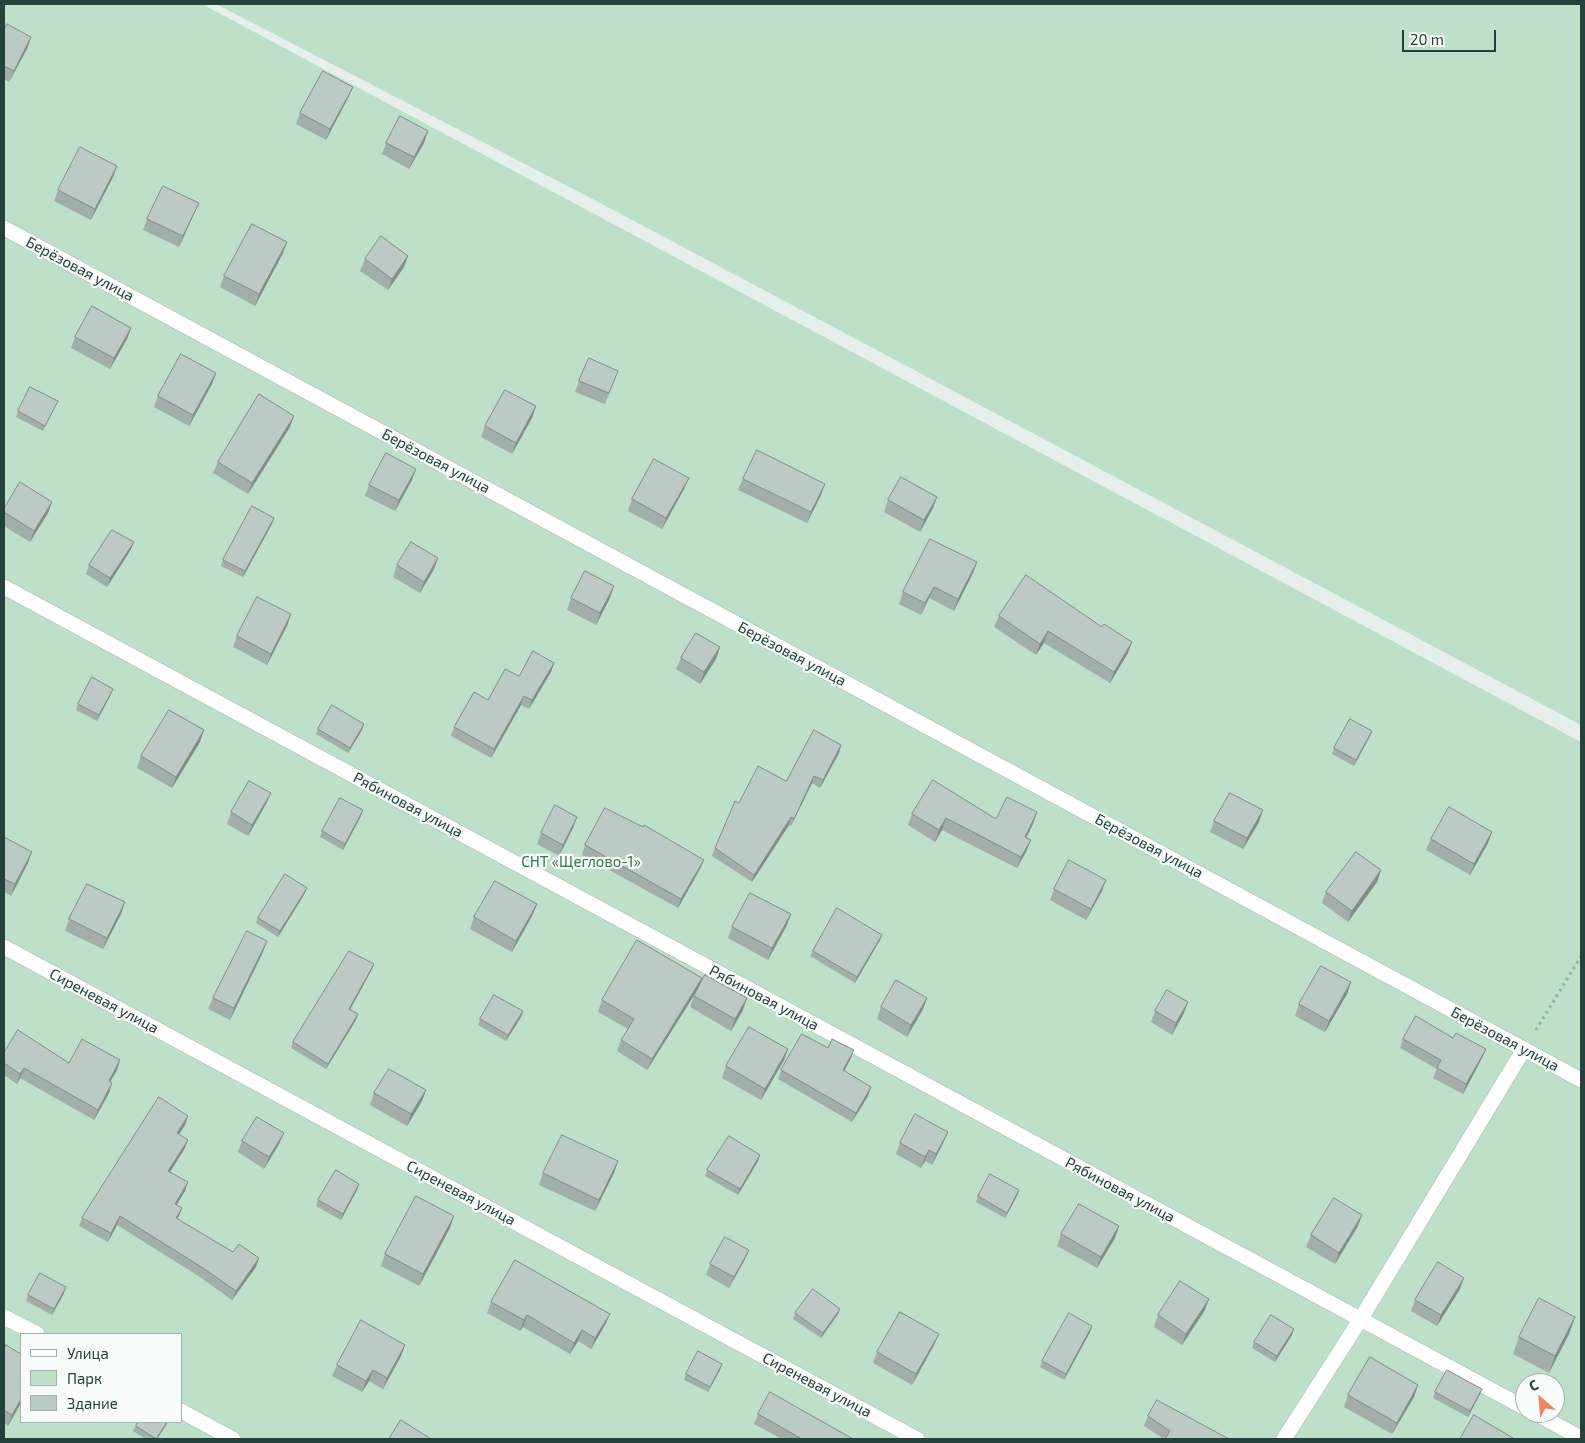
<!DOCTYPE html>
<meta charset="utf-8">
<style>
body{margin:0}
#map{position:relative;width:1585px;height:1443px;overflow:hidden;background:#e6efeb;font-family:"Exo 2",sans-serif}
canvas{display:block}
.frame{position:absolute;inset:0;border:5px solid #24423a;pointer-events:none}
.legend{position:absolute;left:20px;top:1333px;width:162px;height:90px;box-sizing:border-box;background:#f7fbf9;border:1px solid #a3b1ad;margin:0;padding:6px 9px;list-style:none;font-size:15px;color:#24423a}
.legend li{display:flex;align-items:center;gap:10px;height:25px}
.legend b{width:25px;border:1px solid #a3b1ad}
.north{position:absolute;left:1515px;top:1373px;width:50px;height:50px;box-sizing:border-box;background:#f7fbf9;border:1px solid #a3b1ad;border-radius:50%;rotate:333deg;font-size:14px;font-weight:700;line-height:20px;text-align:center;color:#24423a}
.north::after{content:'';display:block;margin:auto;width:18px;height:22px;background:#f4845f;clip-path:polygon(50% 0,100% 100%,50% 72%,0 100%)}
.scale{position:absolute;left:1402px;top:30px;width:94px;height:22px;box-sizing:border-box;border:2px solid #24423a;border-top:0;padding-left:6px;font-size:15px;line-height:18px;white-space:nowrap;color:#24423a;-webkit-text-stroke:4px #f7fbf9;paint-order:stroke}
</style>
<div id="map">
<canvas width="1585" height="1443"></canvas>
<div class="frame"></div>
<ul class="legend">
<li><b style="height:6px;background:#fff"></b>Улица</li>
<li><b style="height:14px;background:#bfe0c8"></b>Парк</li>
<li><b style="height:14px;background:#bbcac4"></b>Здание</li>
</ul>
<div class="north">С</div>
<div class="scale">20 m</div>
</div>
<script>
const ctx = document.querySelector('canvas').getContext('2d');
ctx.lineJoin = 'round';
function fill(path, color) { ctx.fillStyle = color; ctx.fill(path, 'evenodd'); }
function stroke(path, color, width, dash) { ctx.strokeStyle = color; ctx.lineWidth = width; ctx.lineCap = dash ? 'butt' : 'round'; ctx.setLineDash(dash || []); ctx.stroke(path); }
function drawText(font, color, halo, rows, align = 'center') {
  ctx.font = font + ' "Exo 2",sans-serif'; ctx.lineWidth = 4.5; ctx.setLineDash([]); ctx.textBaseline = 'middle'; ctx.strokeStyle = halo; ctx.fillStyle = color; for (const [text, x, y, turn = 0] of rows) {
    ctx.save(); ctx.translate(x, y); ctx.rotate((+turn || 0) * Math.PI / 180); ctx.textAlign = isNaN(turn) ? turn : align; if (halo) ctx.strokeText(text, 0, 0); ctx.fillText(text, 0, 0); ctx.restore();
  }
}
const green = new Path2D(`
 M4,4H202L1581,742V1439H4ZM21,1334H181V1422H21ZM1525,1383H1555V1413H1525Z
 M216,4H1581V725L604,205Z`);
const path = new Path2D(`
 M1536,1030L1581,956`);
const street = new Path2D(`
 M4,228L1581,1080
 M4,587L1525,1408
 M4,947L917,1439
 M4,1317L37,1334
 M181,1411L233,1439
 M1535,1413L1581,1438
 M1284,1439L1360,1320L1524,1049`);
const wall = new Path2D(`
 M4,31L31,37L27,49L9,82L4,79Z
 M353,87L348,98L326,140L296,124L300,113Z
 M386,143H424L409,169L382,154Z
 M117,166L113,177L91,220L54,201L58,190Z
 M199,203L179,247L143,230L147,219Z
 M283,253L255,306L220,287L224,276Z
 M408,256L404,267L388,290L360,271L365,259Z
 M131,328L127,339L110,369L71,348L75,337Z
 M618,371L605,404L575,392L579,381Z
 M216,373L212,384L189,426L154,407L158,396Z
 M58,401L43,431L16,417L18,411Z
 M536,406L532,418L512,454L481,437L485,426Z
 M290,427L248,494L213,473L218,462Z
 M743,479L821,495L807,523L738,490Z
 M412,480L395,511L365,496L369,485Z
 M684,489L662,529L628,511L632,499Z
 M888,500L933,508L920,532L884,512Z
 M52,502L48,513L30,542L4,526V509Z
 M272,524L243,577L221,566L223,560Z
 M134,542L130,551L107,587L86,574L89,565Z
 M438,558L434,569L420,593L393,577L397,565Z
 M977,562L973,573L954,611L929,598L921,615L899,604L903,592Z
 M571,598H610L596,625L567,610Z
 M291,614L287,626L267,665L233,647L237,636Z
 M999,616L1128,653L1110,683L1044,643L1036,655L994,627Z
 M720,647L716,659L700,684L676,669L681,658Z
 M554,663L551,672L529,709L521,705L491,758L451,736L454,727L488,700L519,676Z
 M113,689L111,694L97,721L76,710L78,704Z
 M364,724L362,730L348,753L316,734L318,729Z
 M1372,731L1370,736L1354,766L1332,754L1334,748Z
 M200,742L172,788L137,768L141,756Z
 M841,745L839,753L820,788L812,783L791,826L789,825L752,882L712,856L715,848L739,803L786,781Z
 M271,793L266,804L248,836L227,824L231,812Z
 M1037,812L1033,824L1026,838V852L1017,868L942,830L935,842L908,825L912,814L996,819Z
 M361,816L343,850L320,837L322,831Z
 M577,817L573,828L559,856L537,844L541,833Z
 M1214,821L1259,822L1243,849L1210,832Z
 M1492,832L1488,843L1470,875L1426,850L1431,839Z
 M4,837L28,863L11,896L4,892Z
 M585,845L704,860L700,869L678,908L582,855Z
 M1381,870L1377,882L1348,922L1322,903L1326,892Z
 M1054,889L1102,891L1086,920L1050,900Z
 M305,893L278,937L256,923L258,918Z
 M537,904L532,916L512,952L470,929L474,917Z
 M121,914L103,949L65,931L69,919Z
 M787,925L768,960L728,938L732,927Z
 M882,935L880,940L855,983L810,956L813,951Z
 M263,952L230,1020L208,1009L213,998Z
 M374,964L372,969L350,1010L356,1020L326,1069L291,1048L293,1042Z
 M702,978L698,989L647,1070L617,1051L621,1040L628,1029L598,1012L602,1000Z
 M1351,982L1347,994L1325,1032L1295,1016L1299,1004Z
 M694,996L743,1010L731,1031L690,1007Z
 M927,998L923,1009L907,1037L877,1019L881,1007Z
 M523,1011L521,1017L506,1041L478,1025L480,1019Z
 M1155,1011L1184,1013L1172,1035L1151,1022Z
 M1453,1038L1486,1049L1482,1058L1463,1094L1433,1078L1437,1069L1400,1048L1403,1039Z
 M788,1049L784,1060L761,1100L722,1078L726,1066Z
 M4,1053L69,1063L120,1060L117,1070L110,1082L112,1083L109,1093L94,1120L20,1078L17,1084L4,1075Z
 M850,1060L844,1071L871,1087L868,1096L852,1122L778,1079L781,1070Z
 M426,1090L422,1101L407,1126L370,1105L374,1093Z
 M188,1116L185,1125L179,1134L185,1148L170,1172L188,1182L185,1191L177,1205L182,1208L177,1219L233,1252L259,1258L256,1267L232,1300L200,1277L117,1225L108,1242L79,1226L82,1218Z
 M948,1132L943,1143L932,1165L925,1161L921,1168L896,1154L900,1143Z
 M284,1133L279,1144L264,1169L238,1152L242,1141Z
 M760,1155L758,1161L738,1195L705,1176L707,1170Z
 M618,1161L614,1173L595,1211L539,1185L543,1173Z
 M359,1184L357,1190L341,1220L316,1206L318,1200Z
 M1019,1190L1017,1196L1005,1218L976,1202L978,1196Z
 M1119,1226L1115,1238L1097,1268L1057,1246L1061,1234Z
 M1358,1226L1335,1264L1306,1247L1311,1235Z
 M450,1228L419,1286L381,1266L385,1254Z
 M749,1250L744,1261L729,1288L706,1275L710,1264Z
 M1460,1289L1437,1326L1411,1311L1415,1300Z
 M64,1293L52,1315L26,1301L28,1295Z
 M491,1302L610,1314L605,1325L591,1349L578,1341L570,1354L523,1327L520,1331L487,1313Z
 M840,1309L838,1314L821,1338L793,1319L795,1313Z
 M1205,1310L1182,1345L1154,1327L1158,1315Z
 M1575,1317L1569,1334L1549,1373L1513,1354L1519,1337Z
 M1090,1332L1064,1380L1040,1367L1042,1361Z
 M1292,1335L1275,1362L1252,1348L1254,1342Z
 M405,1345L401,1356L383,1389L369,1381L362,1392L332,1376L337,1365Z
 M934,1345L912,1385L873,1363L877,1352Z
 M4,1349L21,1354V1403L8,1426L4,1423Z
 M720,1370L708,1392L684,1380L686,1374Z
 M1418,1385L1414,1397L1392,1434L1344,1407L1348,1395Z
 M1482,1389L1480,1394L1468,1417L1433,1398L1435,1392Z
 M758,1414L853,1439H782L754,1424Z
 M1148,1416L1229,1439H1164L1144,1426Z
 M138,1422H168L157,1439H146L133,1431Z`);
const shadedWall = new Path2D(`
 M31,37L27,49L9,82L14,71Z
 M353,87L348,98L326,140L330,129Z
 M428,131L424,143L409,169L414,157Z
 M117,166L113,177L91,220L95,209Z
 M199,203L179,247L183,236Z
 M287,242L283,253L255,306L259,294Z
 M408,256L404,267L388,290L392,279Z
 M131,328L127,339L110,369L114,358Z
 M216,373L212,384L189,426L193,415Z
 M536,406L532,418L512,454L516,443Z
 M294,416L290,427L248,494L252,483Z
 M416,469L412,480L395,511L399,500Z
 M689,478L684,489L662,529L666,518Z
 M825,484L821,495L807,523L811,512Z
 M937,497L933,508L920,532L924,520Z
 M52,502L48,513L30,542L34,531Z
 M274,518L272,524L243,577L245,571Z
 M134,542L130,551L107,587L110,578Z
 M438,558L434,569L420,593L424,582Z
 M977,562L973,573L954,611L958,599Z
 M614,586L610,598L596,625L600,613Z
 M934,587L929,598L921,615L925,603Z
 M291,614L287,626L267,665L271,654Z
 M1048,631L1044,643L1036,655L1040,644Z
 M1132,642L1128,653L1110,683L1114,672Z
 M720,647L716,659L700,684L704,672Z
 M554,663L551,672L529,709L532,700Z
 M113,689L111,694L97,721L99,715Z
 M524,696L521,705L491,758L494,749Z
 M364,724L362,730L348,753L350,748Z
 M204,730L200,742L172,788L176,777Z
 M1372,731L1370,736L1354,766L1356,760Z
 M841,745L839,753L820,788L823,780Z
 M814,776L812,783L791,826L794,819Z
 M271,793L266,804L248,836L252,825Z
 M363,810L361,816L343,850L345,844Z
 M1263,810L1259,822L1243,849L1247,838Z
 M1037,812L1033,824L1021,848L1025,837Z
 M577,817L573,828L559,856L563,845Z
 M791,817L789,825L752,882L754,875Z
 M946,818L942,830L935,842L939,830Z
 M1492,832L1488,843L1470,875L1474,864Z
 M1031,840L1026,852L1017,868L1021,857Z
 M32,852L28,863L11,896L15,884Z
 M704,860L700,869L678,908L681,899Z
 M1381,870L1377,882L1348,922L1352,911Z
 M1106,880L1102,891L1086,920L1091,909Z
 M307,888L305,893L278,937L280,931Z
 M125,902L121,914L103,949L107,938Z
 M537,904L532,916L512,952L516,941Z
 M791,914L787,925L768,960L772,948Z
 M882,935L880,940L855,983L857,977Z
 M267,941L263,952L230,1020L234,1008Z
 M374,964L372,969L347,1015L349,1009Z
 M702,978L698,989L647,1070L652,1059Z
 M1351,982L1347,994L1325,1032L1329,1021Z
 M747,998L743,1010L731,1031L735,1019Z
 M927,998L923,1009L907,1037L911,1025Z
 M1188,1002L1184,1013L1172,1035L1176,1023Z
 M523,1011L521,1017L506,1041L508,1035Z
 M358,1014L356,1020L326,1069L328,1064Z
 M788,1049L784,1060L761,1100L765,1089Z
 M1486,1049L1482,1058L1463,1094L1466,1084Z
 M854,1050L850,1060L840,1079L843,1070Z
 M120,1060L117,1070L105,1091L109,1081Z
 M24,1068L20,1078L17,1084L20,1074Z
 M112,1083L109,1093L94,1120L98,1110Z
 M871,1087L868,1096L852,1122L856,1113Z
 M426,1090L422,1101L407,1126L411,1114Z
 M188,1116L185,1125L174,1142L177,1133Z
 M948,1132L943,1143L932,1165L936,1154Z
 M284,1133L279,1144L264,1169L269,1157Z
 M188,1140L185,1148L165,1180L168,1171Z
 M929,1150L925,1161L921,1168L925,1157Z
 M760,1155L758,1161L738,1195L740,1189Z
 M618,1161L614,1173L595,1211L599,1200Z
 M188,1182L185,1191L172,1212L175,1204Z
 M359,1184L357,1190L341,1220L343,1214Z
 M1019,1190L1017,1196L1005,1218L1007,1213Z
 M182,1208L179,1216L172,1227L176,1218Z
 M1362,1215L1358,1226L1335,1264L1339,1253Z
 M120,1216L117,1225L108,1242L111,1233Z
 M454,1216L450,1228L419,1286L423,1274Z
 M1119,1226L1115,1238L1097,1268L1101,1257Z
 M749,1250L744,1261L729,1288L734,1277Z
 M259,1258L256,1267L232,1300L236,1291Z
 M1464,1278L1460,1289L1437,1326L1441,1315Z
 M66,1287L64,1293L52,1315L54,1309Z
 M1209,1299L1205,1310L1182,1345L1186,1334Z
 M840,1309L838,1314L821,1338L823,1333Z
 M610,1314L605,1325L591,1349L595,1338Z
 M527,1315L523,1327L520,1331L524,1320Z
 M1575,1317L1569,1334L1549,1373L1555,1356Z
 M1092,1326L1090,1332L1064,1380L1066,1374Z
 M1294,1329L1292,1335L1275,1362L1277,1356Z
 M582,1330L578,1341L570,1354L574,1343Z
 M939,1334L934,1345L912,1385L916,1374Z
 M405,1345L401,1356L383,1389L387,1378Z
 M722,1364L720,1370L708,1392L710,1387Z
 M373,1370L369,1381L362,1392L366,1381Z
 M1418,1385L1414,1397L1392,1434L1397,1423Z
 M1482,1389L1480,1394L1468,1417L1470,1411Z
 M21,1399V1403L8,1426L12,1415Z
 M167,1422H168L157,1439H156Z`);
const building = new Path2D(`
 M7,24L31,37L14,71L4,66V31Z
 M323,71L353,87L330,129L300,113Z
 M400,116L428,131L414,157L386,143Z
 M80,147L117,166L95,209L58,190Z
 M163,186L199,203L183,236L147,219Z
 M252,224L287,242L259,294L224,276Z
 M381,236L408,256L392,279L365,259Z
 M92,306L131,328L114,358L75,337Z
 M181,354L216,373L193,415L158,396Z
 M589,358L618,371L609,393L579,381Z
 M30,387L58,401L45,426L18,411Z
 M505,390L536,406L516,443L485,426Z
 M259,394L294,416L252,483L218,462Z
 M757,450L825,484L811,512L743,479Z
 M386,453L416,469L399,500L369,485Z
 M654,459L689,478L666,518L632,499Z
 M901,477L937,497L924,520L888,500Z
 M20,482L52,502L34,531L4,512V509Z
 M252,506L274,518L245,571L223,560Z
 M112,530L134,542L110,578L89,565Z
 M930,539L977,562L958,599L934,587L925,603L903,592Z
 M411,542L438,558L424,582L397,565Z
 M585,571L614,586L600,613L571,598Z
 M1026,575L1102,627L1104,624L1132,642L1114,672L1048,631L1040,644L999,616Z
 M257,597L291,614L271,654L237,636Z
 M696,633L720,647L704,672L681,658Z
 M533,651L554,663L532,700L524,696L494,749L454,727L474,692L488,700L505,669L519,676Z
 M92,677L113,689L99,715L78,704Z
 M332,705L364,724L350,748L318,729Z
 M169,710L204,730L176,777L141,756Z
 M1350,719L1372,731L1356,760L1334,748Z
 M814,730L841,745L823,780L814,776L794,819L791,817L754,875L715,848L735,801L739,803L758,766L786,781Z
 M933,780L996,819L1007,797L1037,812L1025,837L1031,840L1021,857L946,818L939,830L912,814Z
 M249,781L271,793L252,825L231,812Z
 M1230,793L1263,810L1247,838L1214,821Z
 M340,798L363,810L345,844L322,831Z
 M555,805L577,817L563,845L541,833Z
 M1449,807L1492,832L1474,864L1431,839Z
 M605,808L643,827L644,825L704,860L681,899L585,845Z
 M4,837L32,852L15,884L4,879Z
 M1356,852L1381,870L1352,911L1326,892Z
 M1069,860L1106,880L1091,909L1054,889Z
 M285,874L307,888L280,931L258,918Z
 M495,881L537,904L516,941L474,917Z
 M87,884L125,902L107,938L69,919Z
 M750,893L791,914L772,948L732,927Z
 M837,908L882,935L857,977L813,951Z
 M247,931L267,941L234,1008L213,998Z
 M637,940L702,978L652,1059L621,1040L634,1019L602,1000Z
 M349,951L374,964L349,1009L358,1014L328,1064L293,1042Z
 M1321,966L1351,982L1329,1021L1299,1004Z
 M705,975L747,998L735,1019L694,996Z
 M896,980L927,998L911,1025L881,1007Z
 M1167,990L1188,1002L1176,1023L1155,1011Z
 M494,995L523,1011L508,1035L480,1019Z
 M1416,1016L1453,1038L1456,1033L1486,1049L1466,1084L1437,1068L1441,1060L1403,1039Z
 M749,1027L788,1049L765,1089L726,1066Z
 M18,1030L69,1063L82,1039L120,1060L109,1081L112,1083L98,1110L24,1068L20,1074L4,1063V1053Z
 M802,1034L828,1048L832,1039L854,1050L843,1070L871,1087L856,1113L781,1070Z
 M389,1069L426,1090L411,1114L374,1093Z
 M159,1097L188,1116L177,1133L188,1140L168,1171L188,1182L175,1204L182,1208L176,1218L233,1252L239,1244L259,1258L236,1291L203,1268L120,1216L111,1233L82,1218Z
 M915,1114L948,1132L936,1154L929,1150L925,1157L900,1143Z
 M257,1117L284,1133L269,1157L242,1141Z
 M562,1135L618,1161L599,1200L543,1173Z
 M729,1136L760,1155L740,1189L707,1170Z
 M336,1170L359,1184L343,1214L318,1200Z
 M990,1174L1019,1190L1007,1213L978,1196Z
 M416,1196L454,1216L423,1274L385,1254Z
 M1334,1198L1362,1215L1339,1253L1311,1235Z
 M1079,1204L1119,1226L1101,1257L1061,1234Z
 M725,1237L749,1250L734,1277L710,1264Z
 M515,1260L610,1314L595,1338L582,1330L574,1343L527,1315L524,1320L491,1302Z
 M1438,1262L1464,1278L1441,1315L1415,1300Z
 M40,1273L66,1287L54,1309L28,1295Z
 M1180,1281L1209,1299L1186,1334L1158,1315Z
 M813,1289L840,1309L823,1333L795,1313Z
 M1539,1298L1575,1317L1555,1356L1519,1337Z
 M900,1312L939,1334L916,1374L877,1352Z
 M1069,1313L1092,1326L1066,1374L1042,1361Z
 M1271,1315L1294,1329L1277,1356L1254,1342Z
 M361,1320L405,1345L387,1378L373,1370L366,1381L337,1365Z
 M6,1345L21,1354V1399L12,1415L4,1410V1349Z
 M698,1351L722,1364L710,1387L686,1374Z
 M1370,1357L1418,1385L1397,1423L1348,1395Z
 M1447,1370L1482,1389L1470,1411L1435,1392Z
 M770,1392L853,1439H802L758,1414Z
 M1157,1400L1229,1439H1165L1170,1431L1148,1416Z
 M1474,1415L1513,1438V1439H1460Z
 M401,1420L431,1439H389Z
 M138,1422H167L156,1439L136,1426Z`);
const streetNames = [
 ["Берёзовая улица",80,269,28],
 ["Берёзовая улица",436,461,28],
 ["Берёзовая улица",792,654,28],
 ["Рябиновая улица",408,805,28],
 ["Берёзовая улица",1149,846,28],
 ["Рябиновая улица",764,998,28],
 ["Сиреневая улица",104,1001,28],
 ["Берёзовая улица",1505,1039,28],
 ["Рябиновая улица",1120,1190,28],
 ["Сиреневая улица",461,1193,28],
 ["Сиреневая улица",817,1385,28]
];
const parkNames = [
 ["СНТ «Щеглово-1»",581,862]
];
fill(green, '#bfe0c8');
stroke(street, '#a8b8b2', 16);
stroke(path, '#86b3a5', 3, [2.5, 4]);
stroke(street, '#fff', 15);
fill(wall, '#a1aea9');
fill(shadedWall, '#838d89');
fill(building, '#bbcac4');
stroke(building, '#838d89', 1);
drawText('15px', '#24423a', '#f7fbf9', streetNames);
drawText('15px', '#2d7a4b', '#f7fbf9', parkNames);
</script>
